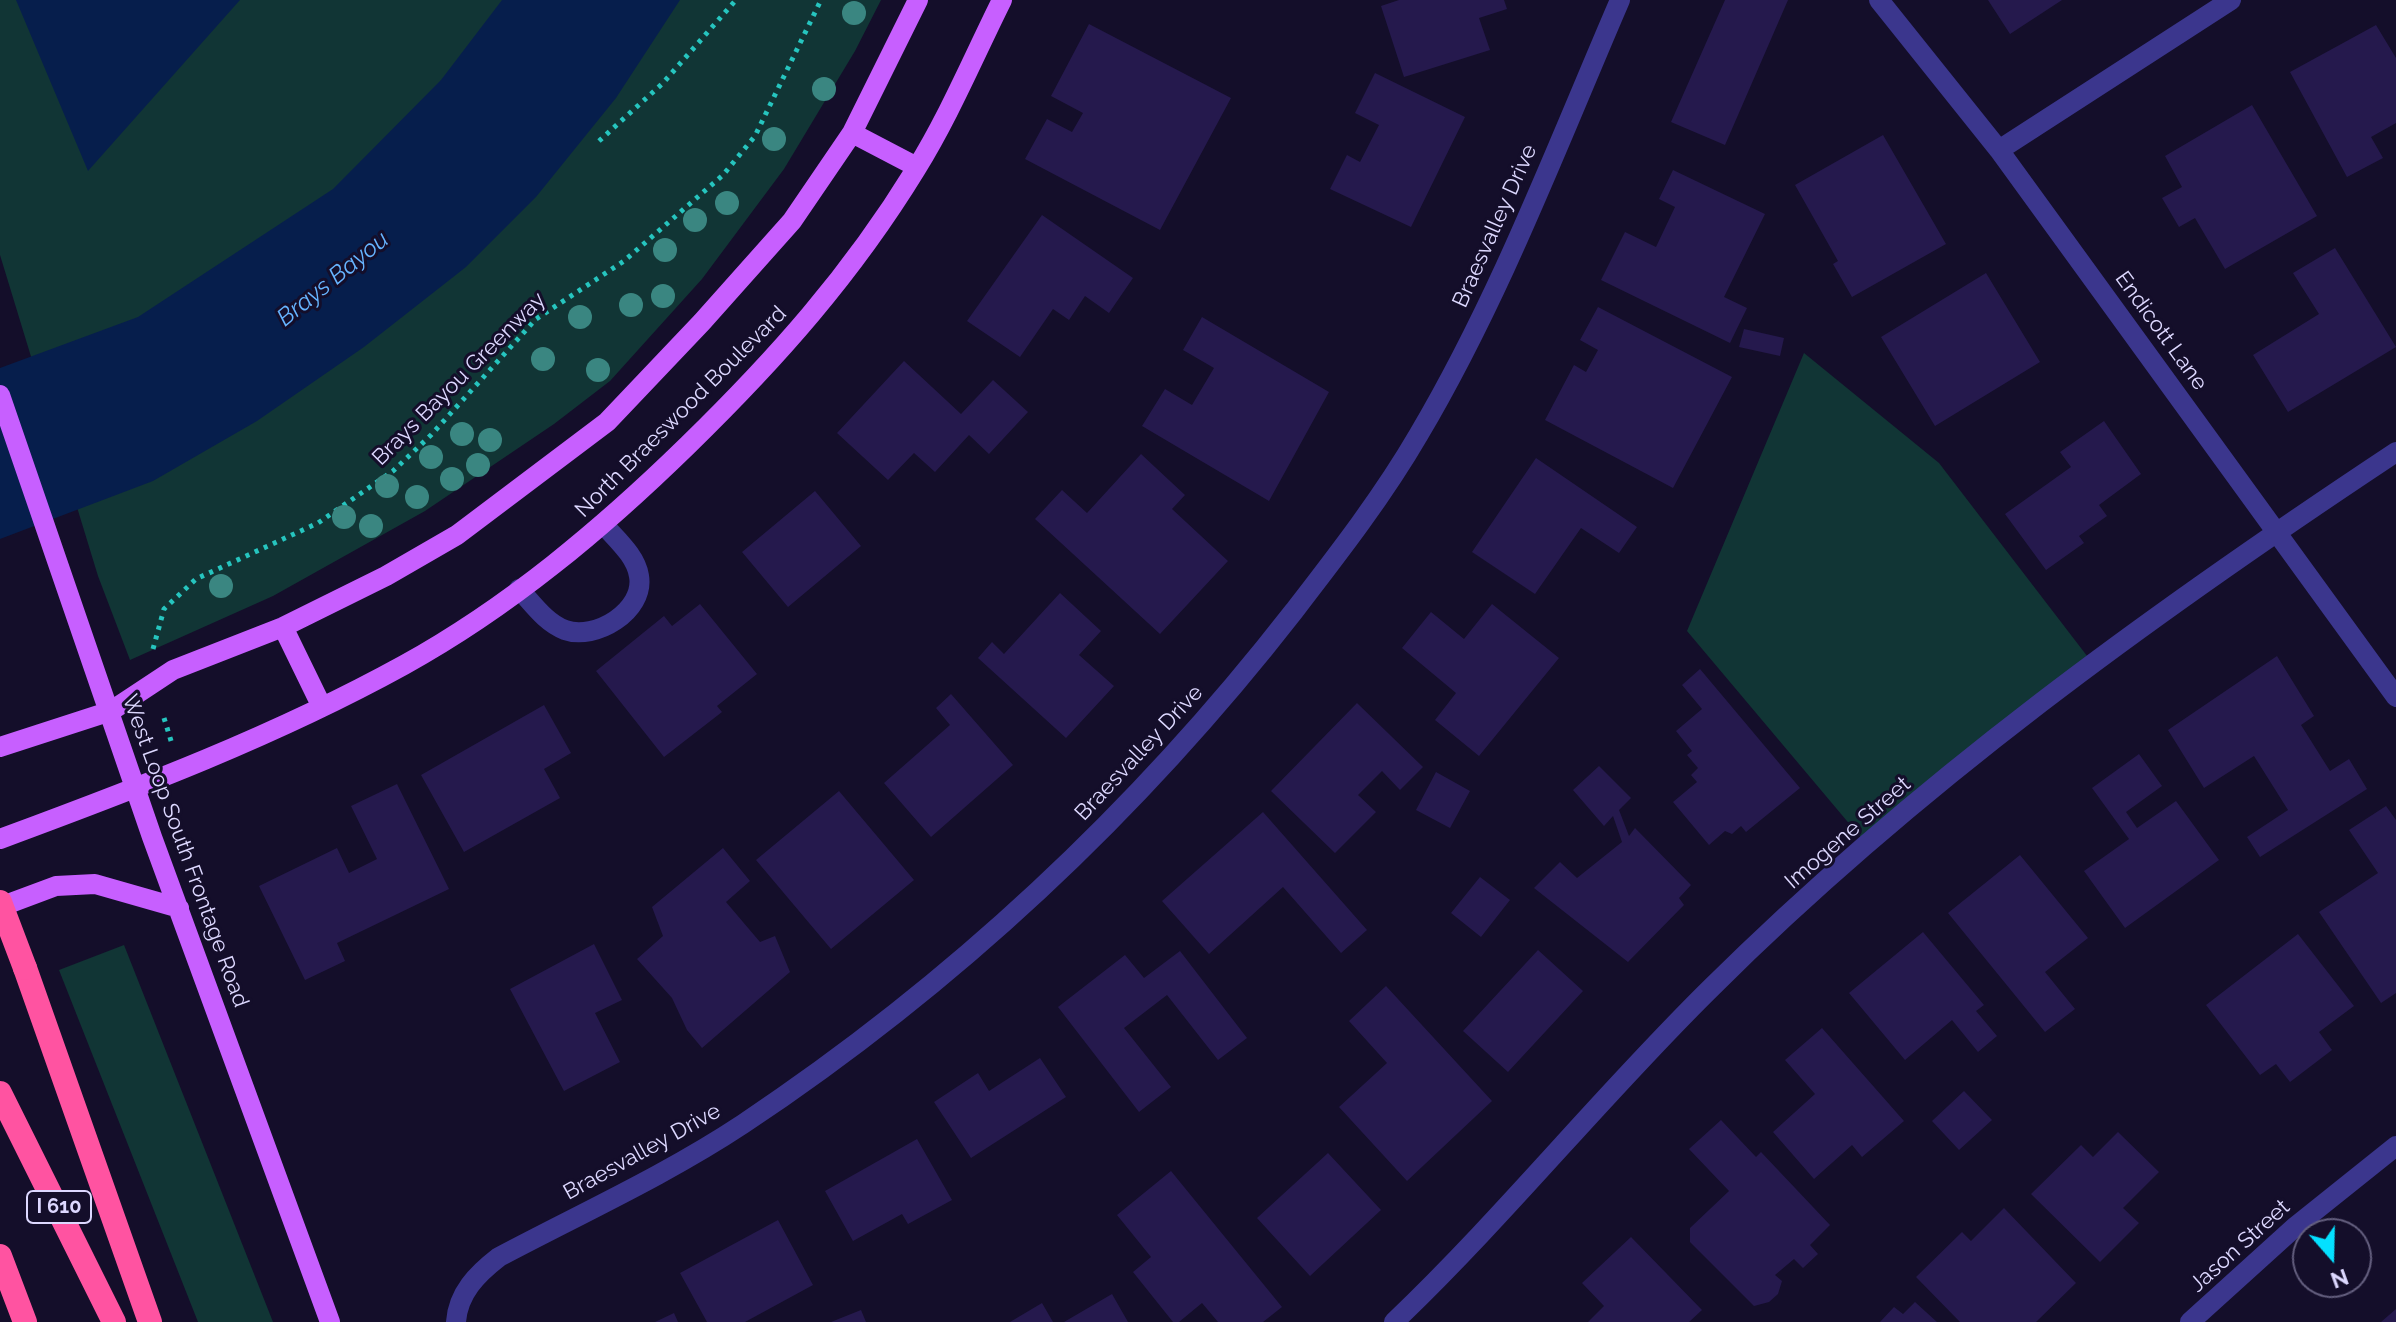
<!DOCTYPE html>
<style>
body{margin:0}
#map{position:relative;width:2396px;height:1322px;overflow:hidden;background:#140e2a;font-family:Raleway,sans-serif}
canvas{display:block}
.north{position:absolute;left:2292px;top:1218px;width:80px;height:80px;box-sizing:border-box;background:#140e2a;border:2px solid #645f7f;border-radius:50%;rotate:160deg;font-size:22px;font-weight:700;line-height:32px;text-align:center;color:#ddd8ff}
.north::after{content:'';display:block;margin:auto;width:28px;height:36px;background:#04e0ff;clip-path:polygon(50% 0,100% 100%,50% 72%,0 100%)}
</style>
<div id="map">
<canvas width="2396" height="1322"></canvas>
<div class="north">N</div>
</div>
<script>
const ctx = document.querySelector('canvas').getContext('2d');
ctx.lineJoin = 'round';
function fill(path, color) { ctx.fillStyle = color; ctx.fill(path, 'evenodd'); }
function stroke(path, color, width, dash) { ctx.strokeStyle = color; ctx.lineWidth = width; ctx.lineCap = dash ? 'butt' : 'round'; ctx.setLineDash(dash || []); ctx.stroke(path); }
function drawText(font, color, halo, rows, align = 'center') {
  ctx.font = font + ' Raleway,sans-serif'; ctx.lineWidth = 6; ctx.setLineDash([]); ctx.textBaseline = 'middle'; ctx.strokeStyle = halo; ctx.fillStyle = color; for (const [text, x, y, turn = 0] of rows) {
    ctx.save(); ctx.translate(x, y); ctx.rotate((+turn || 0) * Math.PI / 180); ctx.textAlign = isNaN(turn) ? turn : align; if (halo) ctx.strokeText(text, 0, 0); ctx.fillText(text, 0, 0); ctx.restore();
  }
}
const green = new Path2D(`
 M0,0H881L855,51L784,169L702,279L610,381L554,424L425,511L273,596L130,660L98,576L0,255Z
 M1804,353L1939,463L2094,665L1868,846L1687,631Z
 M124,945L273,1322H198L59,970Z`);
const water = new Path2D(`
 M16,0H240L88,171Z
 M502,0H680L616,98L536,197L466,267L364,347L257,421L153,481L0,539V368L138,317L333,189L441,80Z`);
const building = new Path2D(`
 M1399,0H1504L1507,9L1479,18L1490,50L1404,77L1381,6Z
 M1725,0H1788L1725,145L1671,122Z
 M1988,0H2062L2010,34Z
 M1089,24L1231,98L1160,230L1025,159L1047,119L1072,132L1083,113L1051,96Z
 M2376,25L2396,58V123L2371,137L2383,158L2347,177L2290,72Z
 M1375,73L1465,117L1411,227L1330,189L1347,155L1360,162L1379,125L1355,113Z
 M2252,105L2317,216L2225,269L2195,218L2179,227L2162,198L2182,187L2165,156Z
 M1883,135L1946,244L1852,297L1833,264L1838,261L1795,185Z
 M1673,170L1765,214L1724,297L1747,308L1730,343L1601,280L1625,232L1656,247L1675,207L1659,199Z
 M1042,215L1133,278L1109,313L1085,296L1069,320L1053,309L1020,357L967,321Z
 M2335,248L2396,347L2288,412L2253,355L2319,314L2293,273Z
 M1986,273L2040,362L1935,426L1881,337Z
 M1598,307L1732,377L1673,488L1545,420L1574,365L1586,372L1598,350L1580,340Z
 M1202,317L1329,392L1269,501L1142,426L1165,389L1192,405L1214,368L1183,350Z
 M1744,329L1784,338L1780,356L1739,347Z
 M904,361L961,414L993,380L1028,412L989,454L969,435L935,472L914,453L888,480L837,433Z
 M2104,421L2141,474L2099,505L2107,516L2079,536L2084,543L2046,570L2005,514L2071,467L2060,452Z
 M1141,454L1185,495L1172,509L1228,561L1160,634L1035,519L1062,490L1087,513Z
 M1536,458L1637,527L1619,553L1581,528L1535,594L1472,552Z
 M815,491L861,546L788,607L742,552Z
 M1060,593L1101,631L1079,655L1114,686L1066,738L978,658L992,642L1004,654Z
 M700,604L757,674L717,706L722,712L664,757L596,671L664,616L672,626Z
 M1492,604L1559,658L1479,756L1435,720L1456,693L1402,648L1431,612L1464,639Z
 M2277,656L2314,716L2301,725L2330,771L2349,759L2367,789L2260,857L2247,837L2288,810L2254,756L2204,788L2168,730Z
 M1700,669L1800,788L1746,832L1741,826L1732,834L1725,831L1709,845L1673,802L1697,782L1691,775L1698,768L1687,755L1692,751L1676,731L1702,709L1682,685Z
 M951,694L1013,765L931,837L884,783L950,725L936,708Z
 M1357,703L1423,767L1400,790L1382,771L1358,795L1376,812L1335,853L1271,791Z
 M544,705L571,753L544,769L560,798L464,852L421,775Z
 M2139,754L2162,786L2126,812L2137,828L2176,801L2219,860L2125,928L2084,871L2129,839L2092,788Z
 M1599,766L1631,798L1619,810L1629,836L1635,828L1691,885L1679,898L1684,905L1628,962L1534,888L1560,862L1577,878L1622,842L1613,816L1604,826L1573,790Z
 M1436,772L1470,791L1450,828L1416,810Z
 M397,784L449,889L337,943L345,961L305,980L259,886L337,848L349,873L377,859L351,806Z
 M839,791L914,880L831,949L756,860Z
 M2386,806L2396,820V993L2381,1003L2319,912L2378,873L2349,830Z
 M1263,812L1367,930L1341,953L1283,887L1209,954L1162,901Z
 M723,848L750,881L726,902L760,942L775,936L790,972L702,1048L687,1030L672,998L637,959L663,936L652,907Z
 M2020,855L2088,938L2045,972L2075,1009L2045,1032L1948,913Z
 M1480,877L1510,900L1481,937L1451,913Z
 M1923,932L1984,1005L1976,1011L1997,1036L1978,1052L1952,1020L1905,1060L1849,993Z
 M2298,934L2354,1006L2319,1032L2332,1050L2290,1082L2276,1064L2260,1075L2206,1005Z
 M594,944L622,1000L595,1013L620,1062L564,1091L510,989Z
 M1538,950L1583,991L1508,1072L1463,1031Z
 M1180,951L1247,1038L1218,1060L1167,995L1124,1028L1171,1087L1139,1112L1058,1007L1125,955L1144,978Z
 M1386,986L1492,1101L1407,1181L1339,1107L1387,1063L1349,1021Z
 M1822,1028L1904,1121L1862,1157L1852,1145L1814,1179L1773,1132L1815,1094L1785,1060Z
 M1040,1058L1066,1097L971,1158L934,1102L978,1073L989,1091Z
 M1964,1091L1992,1120L1959,1150L1932,1121Z
 M1721,1120L1756,1157L1761,1152L1830,1225L1810,1245L1818,1254L1803,1268L1794,1259L1775,1275L1782,1281L1778,1294L1769,1302L1754,1306L1690,1242V1228L1729,1191L1689,1149Z
 M2118,1132L2159,1172L2123,1208L2139,1223L2100,1262L2031,1194L2081,1145L2093,1157Z
 M917,1139L952,1200L908,1224L902,1214L853,1241L825,1191Z
 M1328,1153L1381,1210L1310,1276L1257,1218Z
 M1171,1171L1282,1307L1263,1322H1218L1202,1303L1179,1322H1173L1133,1272L1151,1257L1117,1215Z
 M2004,1208L2076,1283L2036,1322H1960L1916,1277L1962,1232L1971,1241Z
 M778,1220L813,1285L745,1322H707L680,1273Z
 M1631,1237L1702,1310L1689,1322H1588L1604,1306L1582,1283Z
 M1112,1294L1128,1322H1064Z
 M1915,1302L1937,1322H1880L1894,1307L1903,1314Z
 M1042,1303L1053,1322H1010Z
 M2396,1309V1322H2381Z
 M861,1310L866,1322H831Z
 M674,1313L678,1322H655Z`);
const path = new Path2D(`
 M599,141L663,83L736,0
 M153,649L164,609L196,579L318,523L393,471L431,435L536,319L624,261L723,175L755,136L821,0
 M164,718L172,744`);
const minor = new Path2D(`
 M1879,0L1999,150L2396,697
 M1999,150L2231,0
 M519,589C533,604 546,623 565,630C595,641 645,611 639,576C636,556 617,540 604,525
 M456,1322C458,1293 477,1274 499,1257C580,1214 666,1175 743,1124C953,984 1139,810 1294,611C1338,554 1383,496 1419,434C1500,297 1557,146 1620,0
 M1394,1322C1505,1216 1602,1095 1712,987C1917,783 2156,611 2396,452
 M2190,1322L2296,1226L2396,1146`);
const major = new Path2D(`
 M852,133L917,167
 M0,395L152,837L330,1322
 M283,627L322,707
 M0,747L111,711L173,670L283,627L386,576L457,535L607,422L702,322L792,221L852,133L918,0
 M0,839C138,788 275,736 404,665C509,607 602,529 688,445C776,359 851,275 916,169C949,116 974,56 1002,0
 M0,907L56,886L95,884L179,908`);
const highway = new Path2D(`
 M25,968L150,1322
 M0,1093L114,1322
 M0,1256L25,1322`);
const highwayBridge = new Path2D(`
 M0,902L25,968`);
const trees = [
 [854,13],
 [824,89],
 [774,139],
 [727,203],
 [695,220],
 [665,250],
 [663,296],
 [631,305],
 [580,317],
 [543,359],
 [598,370],
 [462,434],
 [490,440],
 [431,457],
 [478,465],
 [452,479],
 [387,486],
 [417,497],
 [344,517],
 [371,526],
 [221,586]
];
const shields = [
 [59,1207,64]
];
const shieldNames = [
 ["I 610",59,1207]
];
const streetNames = [
 ["Braesvalley Drive",1495,226,-66],
 ["Endicott Lane",2161,331,54],
 ["Brays Bayou Greenway",459,379,-45],
 ["North Braeswood Boulevard",681,412,-45],
 ["Braesvalley Drive",1139,753,-47],
 ["Imogene Street",1848,833,-41],
 ["West Loop South Frontage Road",185,851,70],
 ["Braesvalley Drive",642,1152,-29],
 ["Jason Street",2240,1246,-42]
];
const waterNames = [
 ["Brays Bayou",333,279,-39]
];
fill(green, '#113535');
fill(water, '#061e4c');
fill(building, '#25194d');
stroke(path, '#26c5bf', 5, [4, 6]);
stroke(minor, '#3b368d', 20);
stroke(major, '#c75fff', 20);
stroke(highway, '#ff53a1', 24);
stroke(highwayBridge, '#ff53a1', 24);
ctx.fillStyle = '#3a8681';
for (const [x, y] of trees) { ctx.beginPath(); ctx.arc(x, y, 12, 0, 2 * Math.PI); ctx.fill(); }
for (const [x, y, w] of shields) { const box = new Path2D(); box.roundRect(x - w / 2, y - 16, w, 32, 6); ctx.fillStyle = '#140e2a'; ctx.fill(box); stroke(box, '#ddd8ff', 2); }
drawText('bold 20px', '#ddd8ff', null, shieldNames);
drawText('22px', '#ddd8ff', '#140e2a', streetNames);
drawText('italic 24px', '#66b4ff', '#140e2a', waterNames);
</script>
